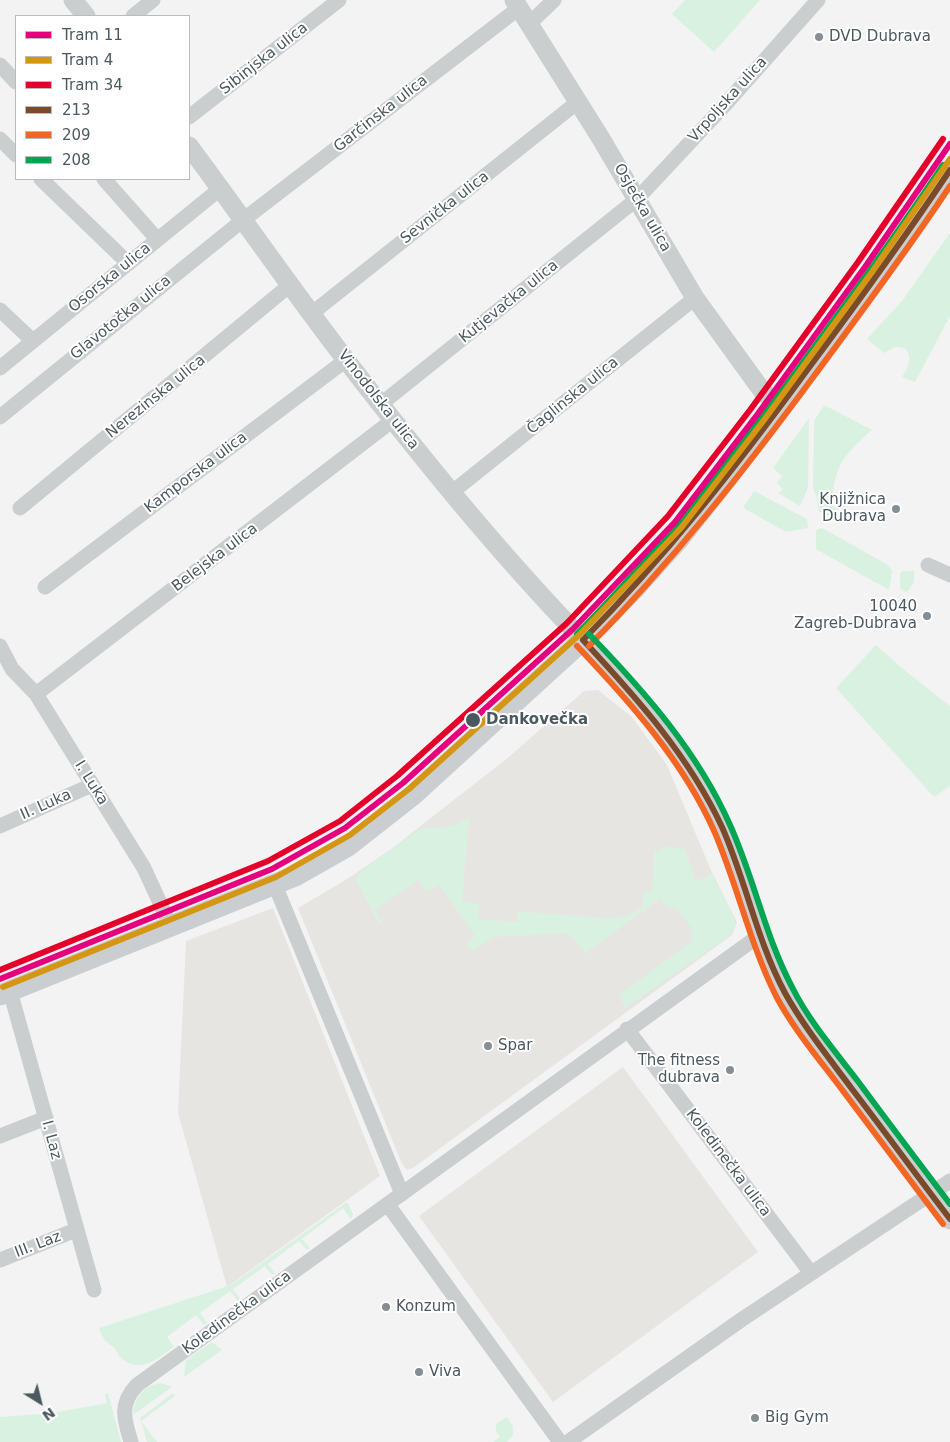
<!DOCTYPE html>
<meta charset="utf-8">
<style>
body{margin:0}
#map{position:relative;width:950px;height:1442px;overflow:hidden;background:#f3f3f3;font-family:"DejaVu Sans",sans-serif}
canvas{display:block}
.legend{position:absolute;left:15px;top:15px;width:175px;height:165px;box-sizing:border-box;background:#fff;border:1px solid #b7bcbf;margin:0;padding:6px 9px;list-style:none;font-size:15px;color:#4a585f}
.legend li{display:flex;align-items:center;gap:10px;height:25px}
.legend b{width:25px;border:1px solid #b7bcbf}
.north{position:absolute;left:15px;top:1377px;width:50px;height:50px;-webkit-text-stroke:4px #fff;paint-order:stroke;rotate:144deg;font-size:14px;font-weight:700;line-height:20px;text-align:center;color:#4a585f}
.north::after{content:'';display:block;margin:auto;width:18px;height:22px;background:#4a585f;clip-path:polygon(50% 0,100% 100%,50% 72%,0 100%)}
</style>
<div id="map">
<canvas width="950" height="1442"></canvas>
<ul class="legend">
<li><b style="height:6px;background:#e5007d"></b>Tram 11</li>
<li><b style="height:6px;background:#d49613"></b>Tram 4</li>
<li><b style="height:6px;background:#e4002b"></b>Tram 34</li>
<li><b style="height:6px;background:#7a4b2a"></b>213</li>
<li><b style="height:6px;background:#f26522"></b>209</li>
<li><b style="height:6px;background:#00a651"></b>208</li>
</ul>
<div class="north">N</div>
</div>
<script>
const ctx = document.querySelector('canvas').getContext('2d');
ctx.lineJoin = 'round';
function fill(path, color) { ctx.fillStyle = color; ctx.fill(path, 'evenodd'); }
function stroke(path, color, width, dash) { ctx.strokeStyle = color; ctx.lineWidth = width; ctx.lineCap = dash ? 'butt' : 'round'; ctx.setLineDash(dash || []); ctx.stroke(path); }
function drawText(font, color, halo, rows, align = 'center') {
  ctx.font = font + ' "DejaVu Sans",sans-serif'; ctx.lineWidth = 4; ctx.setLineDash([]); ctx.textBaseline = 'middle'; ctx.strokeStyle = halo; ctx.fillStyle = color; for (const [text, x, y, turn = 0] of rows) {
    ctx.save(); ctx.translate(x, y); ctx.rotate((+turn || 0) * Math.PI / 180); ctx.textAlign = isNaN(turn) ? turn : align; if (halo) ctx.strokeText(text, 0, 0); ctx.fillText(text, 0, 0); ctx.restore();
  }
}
const commercial = new Path2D(`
 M598,690L632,717L667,765L710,868L737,922L732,935L413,1168L407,1170L402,1164L298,908L344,881L390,850L510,756L584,691Z
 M273,908L380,1176L227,1287L178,1113L186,941Z
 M623,1067L758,1252L553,1402L419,1216Z`);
const green = new Path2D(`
 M685,0H760L714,52L672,14Z
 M950,233V316L915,382L902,377C909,367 913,358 905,348L895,347L884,353L867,339L902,301Z
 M824,405L872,430C841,457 836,465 831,505L853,518L849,523L839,522L819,511L817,498L813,489L814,421Z
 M809,418L808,488L800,506L778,493L783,489L777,483L782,476L773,468Z
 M754,491L807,519L808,528L786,532L745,509L744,506Z
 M822,528L888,565L892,571L889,590L816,549V530Z
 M903,571H914V582L907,592L900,589V573Z
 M876,645L903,669L950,706V786L934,797L836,688Z
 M469,817L462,901L479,904L478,919L518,922V912H526L608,918L627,916L642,907L644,890L652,891L654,851H661L662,846L685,849L696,881L713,874L734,917L736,924L729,936L625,1008L619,995L692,941V929L677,909L674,907L667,908L660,899L587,952L594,963L572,937L565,933L495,937L473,950L466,944L475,936L439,885L426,892L418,880L375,910L382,923L379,924L356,880L360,872L421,828H440L455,825Z
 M347,1202L353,1214L351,1219L343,1208L302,1239L310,1248L307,1250L299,1241L268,1264L275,1273L272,1275L265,1266L233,1289L240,1299L238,1301L230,1291L200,1313L207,1323L204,1325L196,1315L167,1337L174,1347C158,1358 140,1375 121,1358C118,1355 116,1348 112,1346C104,1341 102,1337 99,1328L231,1285Z
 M212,1342L222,1350L184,1377L186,1360Z
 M161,1383L172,1387L133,1415C134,1398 144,1385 161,1383Z
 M108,1393L121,1442H0V1417L53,1413L107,1403L105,1394Z
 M173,1393L175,1396L141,1421L157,1442H147L140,1418Z
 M507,1417L513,1426V1435L507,1442H493L500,1437L496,1431V1424Z`);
const minor = new Path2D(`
 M133,16L153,0
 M529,24L554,0
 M0,65L16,82
 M189,117L339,0
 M0,139L16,155
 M41,179L128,263
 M104,179L157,239
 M0,310L33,341
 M311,314L579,101
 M0,368L221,188
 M381,404L637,199L723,107L818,0
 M0,417L243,220L519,8
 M451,493L695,298
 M20,508L290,285
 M928,565L950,575
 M45,587L346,360
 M0,646L12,669L36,694L144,868L171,927
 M36,694L393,420
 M0,826L92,785
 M275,885L402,1194
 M10,991L94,1290
 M627,1029L811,1273
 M0,1136L46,1118
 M388,1205L560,1442
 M0,1260L76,1230
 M131,1442C124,1419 119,1404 137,1385L760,935
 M568,1442L741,1320L950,1181`);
const tertiary = new Path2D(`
 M73,0L86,16
 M514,0L600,137L695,298L763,392L780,407
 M189,146C242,217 292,290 346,360C421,457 498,552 583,640`);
const secondary = new Path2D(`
 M583,640C634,693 693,761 722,828C746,881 757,942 785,993C803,1025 826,1054 848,1083C882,1128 916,1174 950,1219
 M0,995L295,876L348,846L413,795L583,640L635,588L679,539L734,469L853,309L950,170`);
const bus1 = new Path2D(`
 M583,640C636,697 689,756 722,827C746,881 757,941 785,993C804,1027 829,1058 852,1089C885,1132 917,1176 950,1219
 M583,640C665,557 736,467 805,373C855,306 904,239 950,170`);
const bus2 = new Path2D(`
 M577,646C630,702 684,762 715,833C738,887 750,944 776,996C794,1030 820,1060 843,1091C877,1136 910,1180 943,1224
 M589,646C672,562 744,471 814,376C860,314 907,251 950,186`);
const bus3 = new Path2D(`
 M577,634C658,552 729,462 798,369C847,302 897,235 943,165
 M589,634C644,691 698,752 730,825C754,878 765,936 792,987C809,1021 834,1050 857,1080C888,1122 919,1163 950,1204`);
const tram1 = new Path2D(`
 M0,979L272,869L345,828L403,783L573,629L675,522L757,415L865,267L950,144`);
const tram2 = new Path2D(`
 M3,987L276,877L350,835L409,789L579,635L681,528L764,420L872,272L950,159`);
const tram3 = new Path2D(`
 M0,970L268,861L340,821L397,776L567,623L668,516L750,410L858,262L943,139`);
const markers = [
 [819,37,5,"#858e93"],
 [896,509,5,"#858e93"],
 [927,616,5,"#858e93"],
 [473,720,8,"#4a585f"],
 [488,1046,5,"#858e93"],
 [730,1070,5,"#858e93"],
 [386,1307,5,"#858e93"],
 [419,1372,5,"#858e93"],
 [755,1418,5,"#858e93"]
];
const poiNames = [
 ["DVD Dubrava",829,37],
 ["Knjižnica",886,500,"right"],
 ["Dubrava",886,517,"right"],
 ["10040",917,607,"right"],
 ["Zagreb-Dubrava",917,624,"right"],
 ["Spar",498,1046],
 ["The fitness",720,1061,"right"],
 ["dubrava",720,1078,"right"],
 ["Konzum",396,1307],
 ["Viva",429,1372],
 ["Big Gym",765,1418]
];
const streetNames = [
 ["Sibinjska ulica",264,59,-38],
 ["Vrpoljska ulica",728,100,-48],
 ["Garčinska ulica",381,114,-38],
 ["Sevnička ulica",445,208,-38],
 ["Osječka ulica",642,208,60],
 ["Osorska ulica",110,278,-39],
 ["Kutjevačka ulica",509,302,-39],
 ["Glavotočka ulica",121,318,-39],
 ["Čaglinska ulica",573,396,-39],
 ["Nerezinska ulica",156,397,-39],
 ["Vinodolska ulica",378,400,52],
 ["Kamporska ulica",196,473,-37],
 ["Belejska ulica",215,558,-37],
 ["I. Luka",91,783,58],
 ["II. Luka",46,805,-24],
 ["I. Laz",51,1140,75],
 ["Koledinečka ulica",728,1163,53],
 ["III. Laz",38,1245,-21],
 ["Koledinečka ulica",237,1313,-36]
];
const stopNames = [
 ["Dankovečka",486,720]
];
fill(commercial, '#e7e5e2');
fill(green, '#d9f1e0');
stroke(minor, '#cacecf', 15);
stroke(tertiary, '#cacecf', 19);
stroke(secondary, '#cbced0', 21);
stroke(bus1, '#7a4b2a', 6);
stroke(bus2, '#f26522', 6);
stroke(bus3, '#00a651', 6);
stroke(tram1, '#e5007d', 6);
stroke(tram2, '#d49613', 6);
stroke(tram3, '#e4002b', 6);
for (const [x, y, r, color] of markers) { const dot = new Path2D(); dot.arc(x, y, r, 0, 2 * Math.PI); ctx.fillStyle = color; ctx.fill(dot); stroke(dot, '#fff', 2); }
drawText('15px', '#4a585f', '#fff', poiNames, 'left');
drawText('15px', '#4a585f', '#fff', streetNames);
drawText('bold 15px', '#4a585f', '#fff', stopNames, 'left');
</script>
